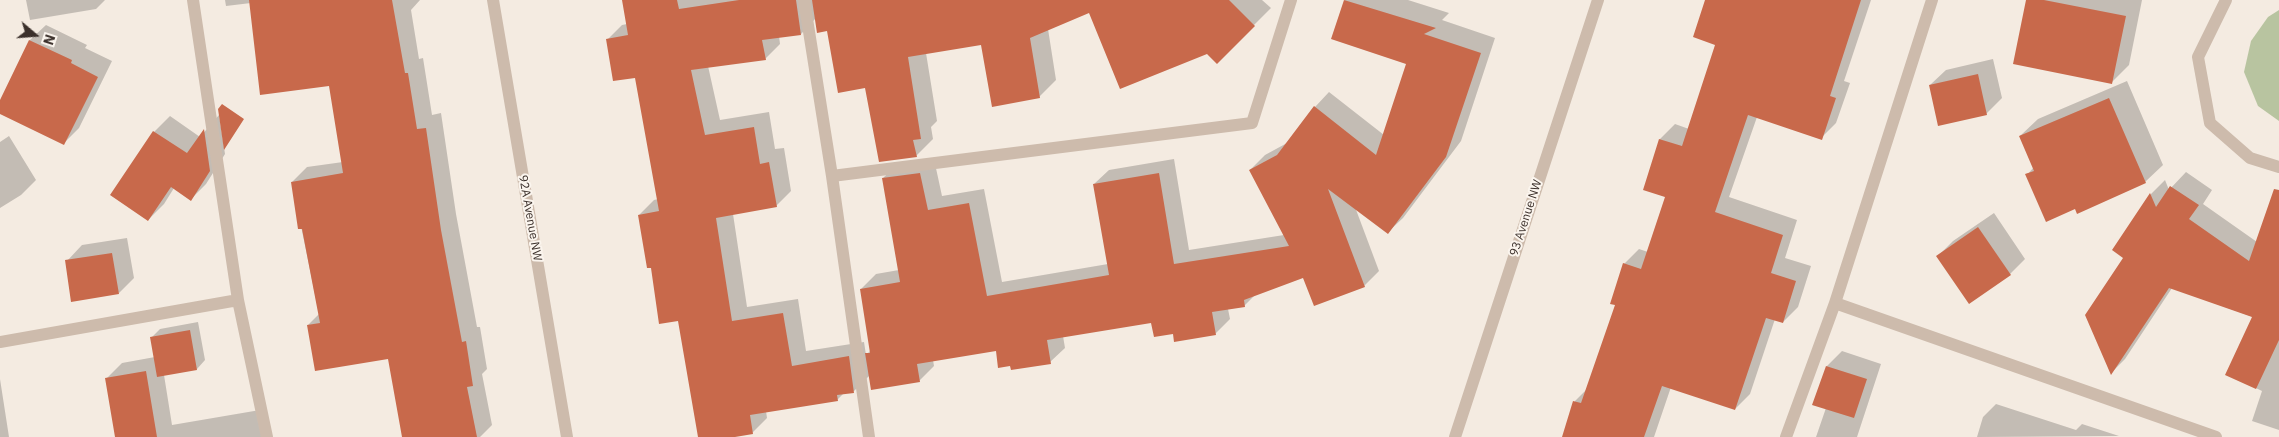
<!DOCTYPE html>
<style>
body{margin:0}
#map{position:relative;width:2279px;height:437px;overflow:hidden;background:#f4ebe1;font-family:"IBM Plex Sans",sans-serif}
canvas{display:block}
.north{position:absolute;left:10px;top:10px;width:50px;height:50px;-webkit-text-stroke:4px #fbf5ee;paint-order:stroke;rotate:108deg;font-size:14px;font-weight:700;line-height:20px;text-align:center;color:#3b302b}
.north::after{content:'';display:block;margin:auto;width:18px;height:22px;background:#3b302b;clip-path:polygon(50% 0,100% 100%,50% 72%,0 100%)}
</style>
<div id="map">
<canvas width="2279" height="437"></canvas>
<div class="north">N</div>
</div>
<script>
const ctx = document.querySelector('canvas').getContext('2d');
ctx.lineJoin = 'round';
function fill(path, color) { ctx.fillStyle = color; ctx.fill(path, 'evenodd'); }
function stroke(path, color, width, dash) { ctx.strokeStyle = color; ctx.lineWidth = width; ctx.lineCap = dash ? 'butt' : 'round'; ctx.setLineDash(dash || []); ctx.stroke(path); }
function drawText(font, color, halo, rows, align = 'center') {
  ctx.font = font + ' "IBM Plex Sans",sans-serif'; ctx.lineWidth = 4; ctx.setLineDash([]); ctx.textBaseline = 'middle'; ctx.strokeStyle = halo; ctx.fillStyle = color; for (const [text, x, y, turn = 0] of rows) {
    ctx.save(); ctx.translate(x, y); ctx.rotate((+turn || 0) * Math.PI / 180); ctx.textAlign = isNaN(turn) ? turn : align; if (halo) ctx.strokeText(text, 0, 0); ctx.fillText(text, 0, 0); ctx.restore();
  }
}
const green = new Path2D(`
 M2279,10V121L2258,106L2244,72L2251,41L2268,17Z`);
const shadow = new Path2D(`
 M26,0H105L96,9L30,20Z
 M225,0H420L411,10L419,59L423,58L432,115L441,113L456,214L477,327H480L487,369L482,374L492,425L480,437H404L389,358L308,325L319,314L292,182L307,167L343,162L330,85L251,3L226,6Z
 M627,0H1262L1271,8L1217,62L1207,53L1090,11L1048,29L1056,80L1039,97L982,44L926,53L937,121L931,127L933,139L916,156L828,30L816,18L801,34L779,36L780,44L765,59L708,66L720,120L769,112L775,149L784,148L791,191L776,206L733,214L747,307L798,299L806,351L864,342L866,355L871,350L861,289L876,274L899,270L883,178L898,164L934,159L942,196L984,189L1002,282L1108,264L1094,184L1109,170L1174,159L1189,250L1284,235L1250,170L1265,155L1287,143L1315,107L1329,92L1384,135L1408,63L1333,38L1345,0H1408L1449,13L1442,20L1495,38L1461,141L1403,218L1388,232L1355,207L1379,271L1364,286L1304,276L1256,294L1244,306L1228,309L1230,319L1215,334L1174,333L1152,322L1063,336L1065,348L1050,362L997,349L933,360L934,366L919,381L870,375L854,391L844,393L837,400L766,411L767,418L752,433L728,437H699L679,320L639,215L654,200L658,199L636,76L608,39L622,25L627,24Z
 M1706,0H1871L1844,81L1850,83L1836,123L1821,138L1757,117L1729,197L1797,220L1785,258L1811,266L1798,307L1783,322L1775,319L1750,394L1735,409L1671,387L1654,437H1563L1575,401L1588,388L1617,305L1624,264L1639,249L1648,252L1666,197L1644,189L1660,139L1675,124L1689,129L1717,44Z
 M2027,0H2142L2129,65L2112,82Z
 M46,25L87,45L85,48L112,61L79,128L64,143L0,113V103L30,40Z
 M1993,59L2002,98L1986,114L1930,85L1946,70Z
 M2127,81L2163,165L2145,182L2075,208L2027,175L2034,167L2020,136L2038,119Z
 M219,115L225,154L206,184L191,199L174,188L164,204L148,220L111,195L154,132L170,116L200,137Z
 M9,136L36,180L21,195L0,208V142Z
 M2186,172L2212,190L2203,204L2257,242L2279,216V430L2252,421L2262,391L2227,374L2253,317L2172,288L2125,359L2111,373L2125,258L2113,250L2151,194L2165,180L2169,190Z
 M1994,213L2025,259L2010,274L1938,256L1953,241Z
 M127,238L134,278L119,293L67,261L82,245Z
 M198,322L205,360L197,369L164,375L172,425L260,410L264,437H116L106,379L122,363L155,357L151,338L160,329Z
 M1842,351L1881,364L1857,437H1816L1826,408L1827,366Z
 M0,379L9,437H0Z
 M1996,404L2076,430L2082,424L2119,436L1977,437L1983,417Z`);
const building = new Path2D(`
 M249,0H392L405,73H408L417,129L426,128L441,230L462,342L466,341L473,386L467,387L477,437H402L388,359L315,371L307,325L320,323L302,229H298L291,182L343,173L329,86L260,95Z
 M622,0H677L679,9L739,0H796L801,35L762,40L766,60L691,70L705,135L754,127L760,164L769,162L777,207L716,218L732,321L783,313L792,366L849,356L854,393L837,395L838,401L750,415L753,434L735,437H698L678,321L659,324L651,268H647L638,215L659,211L635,78L613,81L606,39L628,35Z
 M812,0H1229L1255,26L1217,64L1207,54L1120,89L1089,13L1030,38L1040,98L992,107L981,45L908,57L921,139L913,140L917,157L879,162L865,88L838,93L827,31L817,33Z
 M1344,0L1436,28L1424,34L1481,53L1446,157L1388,234L1328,189L1365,287L1314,306L1303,278L1244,300L1245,307L1212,312L1216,335L1174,342L1173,334L1154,337L1151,323L1047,340L1051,364L1011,370L1010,366L998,368L996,351L917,364L920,382L871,390L865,353H870L860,289L900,282L882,178L920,173L928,210L969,203L987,296L1109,275L1093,184L1159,173L1174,264L1289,246L1249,170L1277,155L1314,106L1376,155L1406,64L1331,39Z
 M1705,0H1861L1830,96L1836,98L1822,140L1748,115L1715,212L1783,235L1771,273L1796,281L1783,323L1766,318L1735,410L1662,386L1644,437H1562L1573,401L1581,403L1615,305L1610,304L1623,263L1641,269L1665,197L1643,190L1659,139L1682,146L1715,45L1693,37Z
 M2026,0H2044L2126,16L2112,84L2013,64Z
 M29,40L72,60L71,63L98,77L64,145L0,114V100Z
 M1978,74L1987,115L1938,126L1929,85Z
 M2109,98L2146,183L2077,214L2075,209L2046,222L2025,174L2034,171L2019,136Z
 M222,104L244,119L224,150L218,109Z
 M204,129L210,171L191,201L171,187L148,221L110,195L153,131L187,153Z
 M2170,186L2199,205L2189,219L2249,261L2274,189L2279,190V340L2256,389L2225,375L2252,317L2169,288L2111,375L2085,315L2123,258L2112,250L2150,193L2156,207Z
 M1978,227L2011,275L1969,304L1936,256Z
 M112,253L119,294L71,302L65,260Z
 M190,330L197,370L157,377L150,337Z
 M1826,366L1867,379L1854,418L1812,405Z
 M146,371L157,437H115L105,378Z`);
const minor = new Path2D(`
 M493,0L567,437
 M804,0L832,176L869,437
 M2226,0L2198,57L2210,123L2250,158L2279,167
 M832,176L1252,123L1291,0
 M238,300L267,437
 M1835,303L2216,437
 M0,342L238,300L193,0
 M1455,437L1598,0
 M1786,437L1835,303L1932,0`);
const streetNames = [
 ["92A Avenue NW",530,218,80],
 ["93 Avenue NW",1526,218,-72]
];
fill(green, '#b8c4a0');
fill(shadow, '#0003');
fill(building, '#c8694b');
stroke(minor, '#cdbbac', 12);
drawText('12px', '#3b302b', '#fbf5ee', streetNames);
</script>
